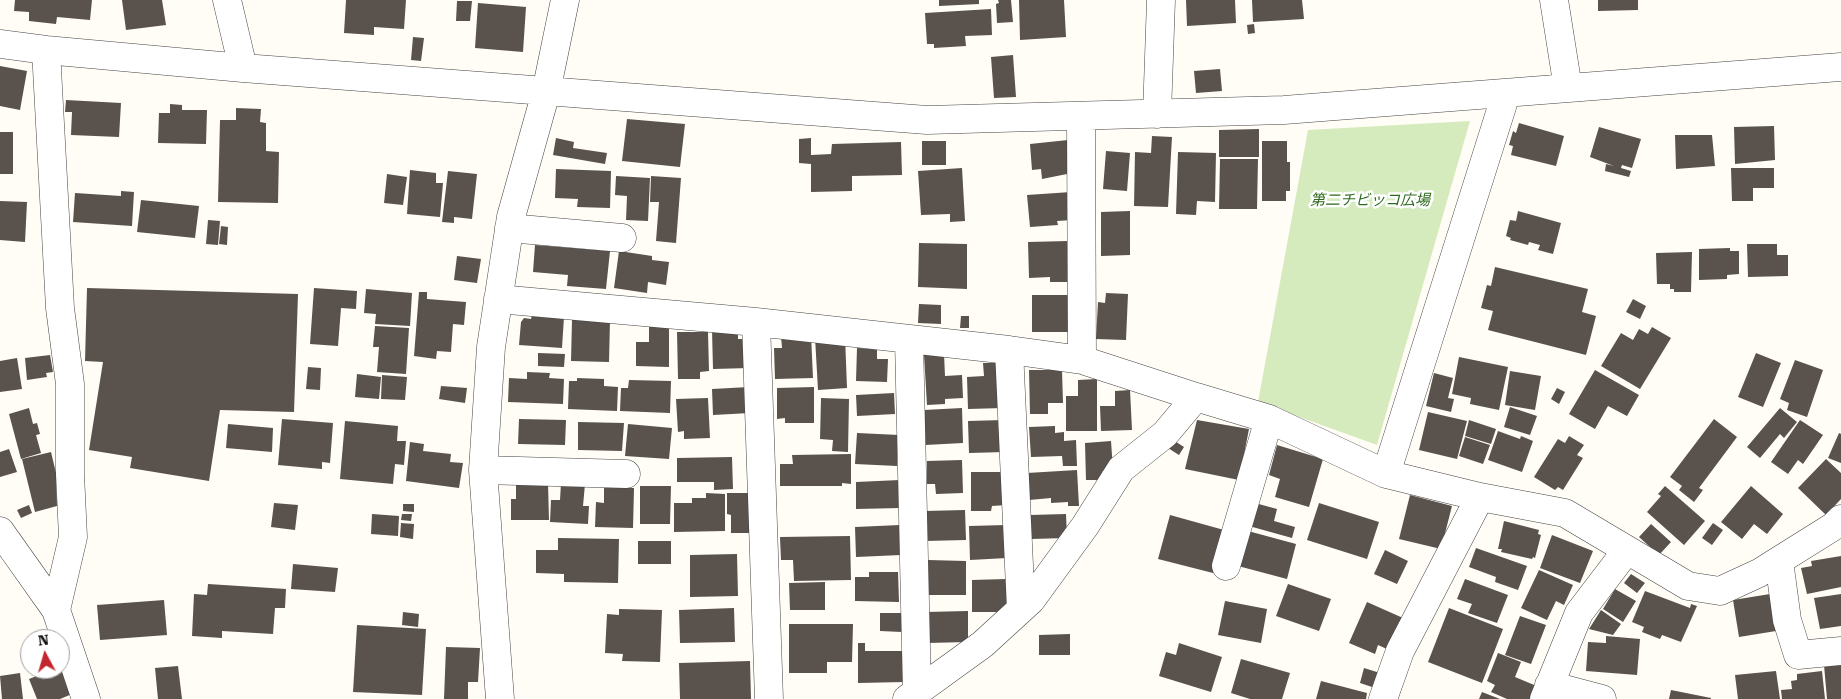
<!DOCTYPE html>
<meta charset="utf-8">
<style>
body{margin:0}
#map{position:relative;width:1841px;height:699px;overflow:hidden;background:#fffdf5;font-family:"Roboto Serif",serif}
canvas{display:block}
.north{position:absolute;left:20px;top:629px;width:50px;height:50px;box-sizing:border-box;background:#fff;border:1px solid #a0a0a0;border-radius:50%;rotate:354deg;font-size:14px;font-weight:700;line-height:20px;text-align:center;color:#111}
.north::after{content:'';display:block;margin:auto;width:18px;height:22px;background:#c4262e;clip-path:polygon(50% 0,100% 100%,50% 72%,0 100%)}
</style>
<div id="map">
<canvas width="1841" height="699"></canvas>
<div class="north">N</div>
</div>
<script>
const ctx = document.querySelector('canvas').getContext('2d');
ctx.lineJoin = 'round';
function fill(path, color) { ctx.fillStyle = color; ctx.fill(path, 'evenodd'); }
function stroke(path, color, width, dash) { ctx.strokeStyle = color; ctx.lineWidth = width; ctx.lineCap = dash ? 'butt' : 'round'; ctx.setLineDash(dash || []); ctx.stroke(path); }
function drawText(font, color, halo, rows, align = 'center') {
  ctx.font = font + ' "Roboto Serif","Noto Sans JP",serif'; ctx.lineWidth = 5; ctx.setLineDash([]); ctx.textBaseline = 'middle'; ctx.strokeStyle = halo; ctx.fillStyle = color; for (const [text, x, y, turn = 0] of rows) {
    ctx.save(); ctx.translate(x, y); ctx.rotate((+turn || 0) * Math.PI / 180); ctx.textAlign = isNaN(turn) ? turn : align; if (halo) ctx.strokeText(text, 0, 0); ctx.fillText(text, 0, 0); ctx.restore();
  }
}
const green = new Path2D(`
 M1470,121L1377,445L1258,402L1308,130Z`);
const building = new Path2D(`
 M15,0H92L90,20L57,17L56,24L29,21V12L14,11Z
 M122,0H162L166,25L126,30Z
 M346,0H406L404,29L374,27V35L344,33Z
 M939,0H979V4L939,6Z
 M998,0H1011L1013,22L997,23L996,4L999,3Z
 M1019,0H1064L1066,37L1020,40Z
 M1186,0H1235L1236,23L1187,26Z
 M1252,0H1302L1304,19L1253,22Z
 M1598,0H1638V10L1598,11Z
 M457,1H472L470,21H456Z
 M478,3L526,7L523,52L475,48Z
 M991,9L992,35L965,36L966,46L934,48V44H927L925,13Z
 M1254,24L1255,33L1248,34L1247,25Z
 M413,37L424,38L421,61L411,60Z
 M1013,55L1016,97L994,98L991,57Z
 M0,66L27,71L20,110L0,106Z
 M1220,69L1222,91L1196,93L1194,71Z
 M66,100L121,103L119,137L71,135L72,112H65Z
 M170,104L182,105V110H207L206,144L158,143L159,113H170Z
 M236,108L261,109L260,122L266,123V151L279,152L278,203L218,202L220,120H236Z
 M627,119L685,124L680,167L622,161Z
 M1519,123L1564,136L1556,166L1511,155L1513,146L1509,145L1513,131L1516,133Z
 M1774,126L1775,160L1735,164L1734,127Z
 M1599,127L1641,139L1632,168L1622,165L1621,168L1631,171L1629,177L1605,171L1606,164L1614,166L1590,157Z
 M1259,129V157H1219V130Z
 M0,132H13V174H0Z
 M1675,135H1712L1715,166L1676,169Z
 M1152,136L1172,137L1168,207L1134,206L1135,152L1151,153Z
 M556,138L574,142L573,148L607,153L605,164L553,155Z
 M811,138V155L831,154L832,144L901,142L902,175L852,176V191L811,192V164L799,163V139Z
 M1068,140L1072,173L1042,179L1041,169L1032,170L1030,144Z
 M922,141H946V165H922Z
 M1262,141H1287V162H1290V191H1286V201H1262Z
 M1106,151L1130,153L1127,191L1103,189Z
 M1178,152L1216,153L1215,202L1197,201L1196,215L1176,214Z
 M1220,159H1258L1257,209H1219Z
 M962,168L965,221L950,222V214L921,215L918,171Z
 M1731,168H1774V188H1753V201H1732Z
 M556,169L611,171L610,208L577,207L578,199L555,198Z
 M410,170L436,173V183H443L440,217L407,214Z
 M448,171L477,174L472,219L454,217V223L442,222Z
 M387,174L407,177L403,205L384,203Z
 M616,176L650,178L648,221L626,220L627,196L615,195Z
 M651,176L681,178L676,243L656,241L659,202H650Z
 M121,191L134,192L132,226L73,222L75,193L121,196Z
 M1071,192L1073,220L1057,221L1058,225L1030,227L1027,195Z
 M141,200L199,206L195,238L137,232Z
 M0,201L27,202L25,242L0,240Z
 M1130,211V255L1101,256V212Z
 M1518,211L1561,223L1553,254L1538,250L1540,245L1529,242L1528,245L1510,240L1511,238L1506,236L1510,220L1516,221Z
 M208,220L220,221L218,245L206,244Z
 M221,226L228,227L227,245L219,244Z
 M1068,241L1069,282H1050V277L1029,278L1028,242Z
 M919,243L967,244V289L918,287Z
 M1747,244H1777V255H1788V276L1748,277Z
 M535,245L610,251L606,289L567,286L568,275L533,272Z
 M1730,248V251H1739V274L1727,275V279L1699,280V249Z
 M619,251L652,256V260L669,262L666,285L648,282L647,293L614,288Z
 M1692,252L1691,292H1674V289H1670V284H1657L1656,253Z
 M457,256L481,259L477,283L454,280Z
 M1495,267L1588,289L1582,312L1596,316L1586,355L1488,330L1493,311L1481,308L1487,285L1491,286Z
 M87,288L298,294L294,412L220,410L209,481L130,468L132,457L89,450L103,362L85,361Z
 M314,288L357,291L356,309L341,308L338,346L310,344Z
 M366,289L412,293L410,326L375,324L376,314L364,313Z
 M419,292H427V299L466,302L464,325L453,324L451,352L437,351L436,359L414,356Z
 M1106,293L1128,294L1126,340L1096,339L1098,302L1105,303Z
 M1032,295H1072V332H1032Z
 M1633,299L1646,306L1640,319L1626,312Z
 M919,304L941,305V324L918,323Z
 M532,315L564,317L562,348L519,345L521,322L524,318L531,319Z
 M961,316H969V328H960Z
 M572,320H610L609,362L571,361Z
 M375,326L409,328L406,374L377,372L379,347H373Z
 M649,327H669V367L636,366V342H649Z
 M1652,327L1671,338L1640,389L1601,366L1621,333L1633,340L1639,329L1648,334Z
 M712,330H738V339H748L749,368L713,369Z
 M677,332H708L709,371L700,372V379H678Z
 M811,335L813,378L775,379L774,348H782L781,336Z
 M845,336L847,388L818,390L815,337Z
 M857,348L877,349V359H888L887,382L856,381Z
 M538,353L565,354L564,367L538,366Z
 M1756,353L1781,363L1763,407L1738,397Z
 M944,354L945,376L962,375L963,398L945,399V404L927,405L924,355Z
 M50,355L53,372L46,373L47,377L27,380L25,358Z
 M1459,357L1508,367L1499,410L1470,404L1471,398L1452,394Z
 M17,358L22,389L0,392V361Z
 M1795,360L1823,370L1807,417L1787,410L1789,403L1780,399Z
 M983,363H998L1003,408L968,409L967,377L984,376Z
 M308,367L321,368L320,390L306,389Z
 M1029,370H1062L1063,403H1048V414H1030Z
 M1595,370L1639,395L1627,416L1608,406L1595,429L1569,414Z
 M1510,371L1541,376L1535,410L1505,405Z
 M527,372L550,373L549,378L564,379L563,404L508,402L509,378L527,379Z
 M1434,373L1453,378L1448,398L1454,399L1451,412L1426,406Z
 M357,374L381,377L379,399L355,397Z
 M382,375L407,377L405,400L381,399Z
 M577,378L604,379V386L618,387L617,411L568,409L569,381H577Z
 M1097,379V431H1066V396H1078V380Z
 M629,380L671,381L670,413L620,411L621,388H628Z
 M441,386L467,388L465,403L439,399Z
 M749,387L750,413L713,415L712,389Z
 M814,387V423H785V418L777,419V388Z
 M1557,388L1565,392L1559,404L1551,399Z
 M1130,390L1132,430L1101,431L1100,406H1115V391Z
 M894,393L895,414L857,416L856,395Z
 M708,398L710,438L684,439V431L678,432L676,399Z
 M821,398L849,399L848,452L832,451L833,440L820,439Z
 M1510,407L1537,416L1530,435L1504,427Z
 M29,408L33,424L37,423L40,434L36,435L41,453L21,459L9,414Z
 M962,408L963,443L925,445L924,410Z
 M1780,408L1797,422L1784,438L1780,434L1760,458L1747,447Z
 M1428,412L1467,421L1457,459L1419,450Z
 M282,419L333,423L330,463L322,462V469L278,465Z
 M519,419L566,420L565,445L518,444Z
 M1714,419L1737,437L1699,488L1703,490L1694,502L1679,490L1682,486L1670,477Z
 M1004,420L1005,452L969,453L968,421Z
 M1197,420L1249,429L1239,480L1185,469Z
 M1469,420L1496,429L1491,444L1465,436Z
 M1800,420L1823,435L1803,464L1798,460L1788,474L1771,462Z
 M345,421L398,426L397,441H406L404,465L395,464L393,484L340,479Z
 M578,422L624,423L622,451L578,450Z
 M228,424L273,428L272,452L226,448Z
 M628,424L672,428L669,459L625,456Z
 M1055,426V433L1064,432V441L1076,440L1077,466H1063L1062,456L1031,457L1029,427Z
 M1498,431L1520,439L1521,436L1533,441L1522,472L1488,460Z
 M857,433L899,435L897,466L855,464Z
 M1839,433L1841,434V463L1828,458Z
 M1569,436L1584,445L1577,455L1583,458L1563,490L1558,487L1555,490L1534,477L1558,439L1565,443Z
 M1465,437L1490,445L1483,464L1459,456Z
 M1173,440L1184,447L1179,455L1168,448Z
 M1111,441L1113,470L1102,471V480H1086L1085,443Z
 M410,442L424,444L423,451L451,454L450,462L463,463L459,488L406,481Z
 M1277,445L1323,459L1309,507L1275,497L1280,479L1269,475Z
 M9,449L17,472L0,477V452Z
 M51,452L56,473L57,506L35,512L22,459Z
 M851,454V484L842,483V486H780V464H793L792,455Z
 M732,457L733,489L714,490V482H677V458Z
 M1826,459L1841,473V499L1826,515L1798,488Z
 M962,460L963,493L936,494L935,484H927V461Z
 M1077,470L1079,506H1068V502L1051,503V498L1029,500L1027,473Z
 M971,472H1006V505L992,506L991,511H971Z
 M900,480L901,508L856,509V482Z
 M548,483L549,520H511V499H516V484Z
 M561,483L585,484L583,506H589L588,524L550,522L551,500H560Z
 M640,486H671L670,524H640Z
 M1665,486L1705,521L1684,545L1647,512L1661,496L1658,494Z
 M1751,486L1783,514L1767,534L1754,524L1742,539L1721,522Z
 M604,487L634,488L633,528L595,527L596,502L604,503Z
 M706,493L725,494V531L674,532V503H692V498H706Z
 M727,493H752L751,533H731V515L727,514Z
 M1410,495L1452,506L1441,549L1399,539Z
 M274,503L298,505L295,530L271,527Z
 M1255,503L1277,509L1274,521L1295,527L1292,538L1249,526Z
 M1319,503L1379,522L1367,559L1307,540Z
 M403,504H414V512L403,511Z
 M29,505L32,513L21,518L17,510Z
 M965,510L966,540L925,541V511Z
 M372,514L399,516L398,536L371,534Z
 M402,514H412L411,521L401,520Z
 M1066,514L1067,538L1031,539L1030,515Z
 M1170,515L1224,530L1213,573L1158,559Z
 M1504,521L1539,530L1538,534L1541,535L1535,558L1533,557L1532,559L1501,552L1502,549H1498Z
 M401,523L414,524L413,539L400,537Z
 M1713,523L1723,530L1712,545L1702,538Z
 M1651,524L1671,542L1659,555L1639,537Z
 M900,525L901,555L856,557L855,527Z
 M1006,525L1007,558L970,560L969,526Z
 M1248,531L1296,544L1287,579L1238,566Z
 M1552,535L1593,551L1580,583L1540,568Z
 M850,536L851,580L794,581L793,560H781L780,537Z
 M558,538L619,539L618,583L564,582V574L536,573V550H558Z
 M638,541H671V564H638Z
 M1476,548L1527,566L1518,590L1495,582L1496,577L1469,567Z
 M1385,550L1408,561L1397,584L1374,574Z
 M737,554L738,596L690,597V555Z
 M1841,556V587L1807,594L1801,568L1812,566L1811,561Z
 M928,560L966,561V595H928Z
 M293,564L338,568L335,592L291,589Z
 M1539,570L1573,585L1564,605L1556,601L1547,620L1521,608Z
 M869,572H898L899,602L855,601V577H869Z
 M1631,574L1645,583L1637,593L1624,583Z
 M1006,579L1007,612H972V580Z
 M1465,579L1508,595L1497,623L1468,613L1472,604L1457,599Z
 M825,582V610H790L789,583Z
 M208,584L286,589L285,608H275L273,634L222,631V638L192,636L194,594L207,595Z
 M1288,584L1331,599L1319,631L1276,616Z
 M1615,589L1636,601L1623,622L1603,609Z
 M1645,591L1690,608L1691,604L1697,606L1681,642L1662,635L1660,639L1642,632L1644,627L1632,622Z
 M1770,594L1776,631L1739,637L1733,600Z
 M1841,594V626L1820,629L1814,598Z
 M164,600L167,635L100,640L97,605Z
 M1225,601L1267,609L1261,643L1218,635Z
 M1367,602L1403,618L1389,650L1378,645L1375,654L1349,643Z
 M734,608L735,642L680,643L679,610Z
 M1449,608L1503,629L1482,683L1428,662Z
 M619,609L662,610L660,662L622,661L623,654L605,653L607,614L619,615Z
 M1601,610L1621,624L1613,635L1589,629Z
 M968,611V642L927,643L926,612Z
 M403,612L419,614L418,627L402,625Z
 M880,613H902V632L880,631Z
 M1520,616L1546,625L1531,664L1505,655Z
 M789,624H853L852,662H827V673H789Z
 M357,625L426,629L422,695L353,692Z
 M1070,634V655H1039V635Z
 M1606,636L1640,639L1637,675L1586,671L1588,642L1606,643Z
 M858,643H865V651H903L904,682L858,683Z
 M1179,643L1222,657L1211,692L1159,676L1166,652L1176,655Z
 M446,647L480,648L478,682H468V699H444Z
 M1498,653L1521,662L1515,677L1539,687L1534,699H1507L1491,692L1495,685L1487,681Z
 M1241,659L1290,673L1282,699H1250L1231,693Z
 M750,661L751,699H680L679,663Z
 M1841,663V699H1827L1824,665Z
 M60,664L72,694L60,699H37L29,679L44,673L43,669H60Z
 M178,666L182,699H158L155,668Z
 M1364,668L1380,673L1375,688L1360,683Z
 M1776,671L1780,699H1738L1735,675Z
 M1822,671L1825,699H1782L1781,690L1792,689L1791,681L1797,680V674Z
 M20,673L23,699H2L0,676Z
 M1321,681L1367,693L1366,699H1316Z
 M1671,690L1711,698V699H1669Z
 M1482,692L1500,699H1479Z`);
const minor = new Path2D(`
 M227,0L243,68
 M1554,0L1568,88
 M0,44L46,50L243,68L927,120L1284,110L1841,67
 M46,50L60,308L70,384V474L73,537L56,610
 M1157,114L1161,0
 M1081,116L1082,360
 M509,228L622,238
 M498,299L756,322L1009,350L1082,360L1196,397
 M756,322L769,699
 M909,339L917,692
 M1009,350L1021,609
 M483,470L626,474
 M1386,474L1506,94
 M0,531L56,610L86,699
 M1779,561L1787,620L1798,655L1841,651
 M1226,566L1269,419
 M1549,685L1602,699
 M500,699L483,470L491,347L511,217L546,92L565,0
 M907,699L983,644L1031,600L1085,526L1121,469L1165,434L1196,397L1269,419L1386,474L1480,497L1565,513L1688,586L1720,591L1759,573L1834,526L1841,519
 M1383,699L1400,651L1480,497
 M1544,699L1579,613L1627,550`);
const parkNames = [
 ["第二チビッコ広場",1370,201]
];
fill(green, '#d5ebbd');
fill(building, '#5a524d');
stroke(minor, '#444', 29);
stroke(minor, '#fff', 28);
drawText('italic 15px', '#2f6b1f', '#fff', parkNames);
</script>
